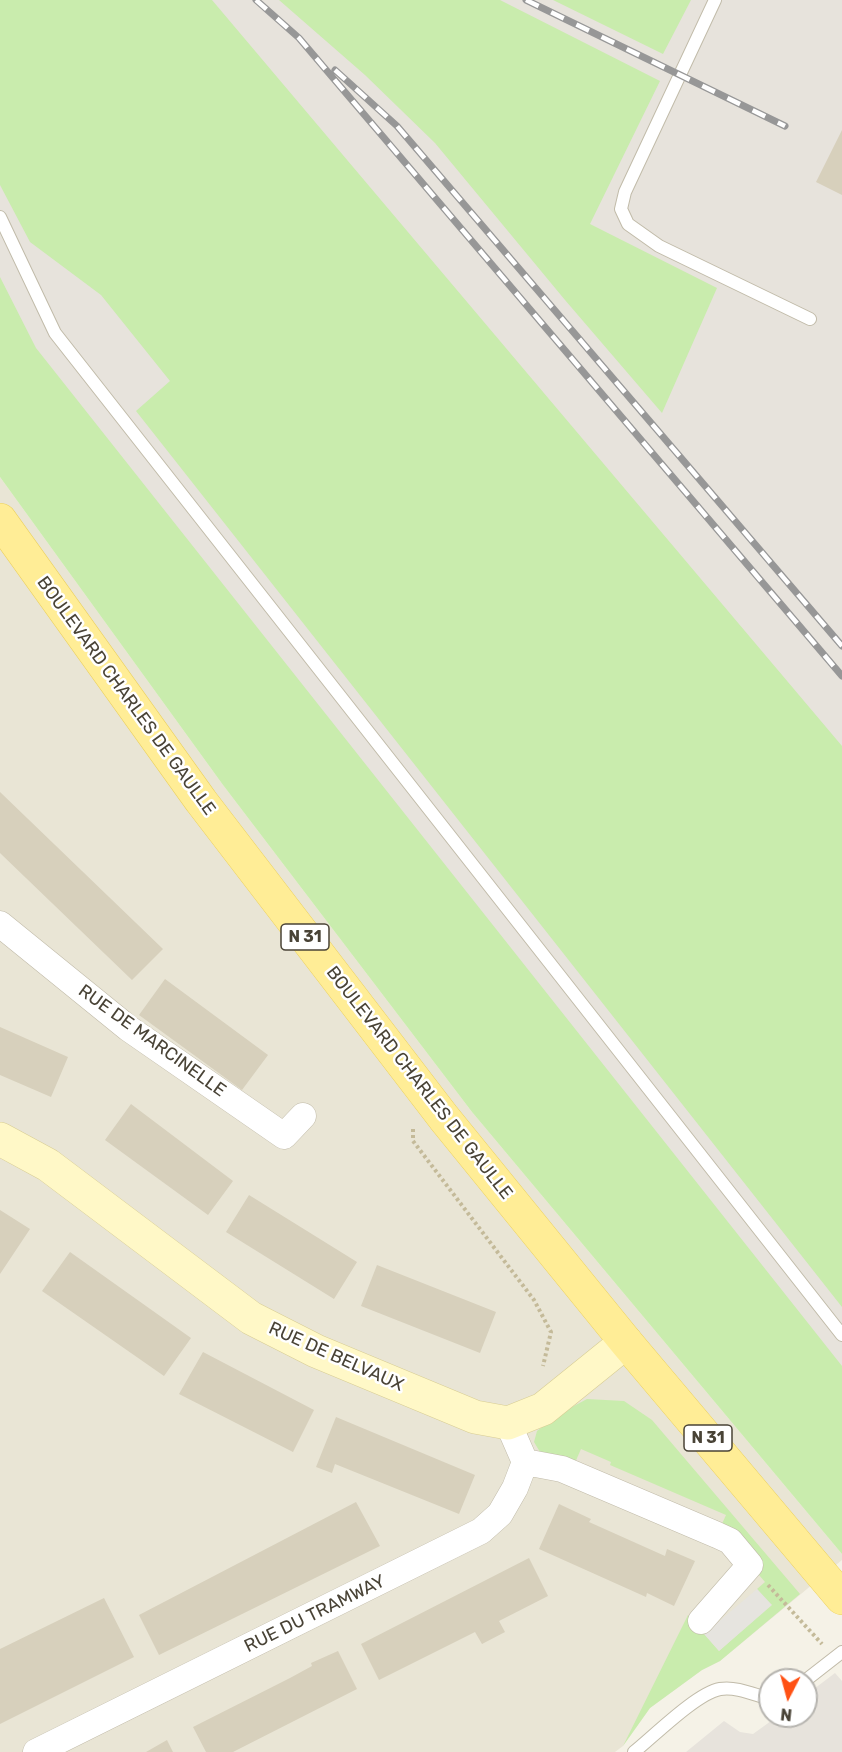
<!DOCTYPE html>
<style>
body{margin:0}
#map{position:relative;width:842px;height:1752px;overflow:hidden;background:#f5f2e7;font-family:Rubik,sans-serif}
canvas{display:block}
.north{position:absolute;left:758px;top:1668px;width:60px;height:60px;box-sizing:border-box;background:#fff;border:2px solid #b6b4af;border-radius:50%;rotate:186deg;font-size:16px;font-weight:700;line-height:24px;text-align:center;color:#494336}
.north::after{content:'';display:block;margin:auto;width:21px;height:27px;background:#ff5114;clip-path:polygon(50% 0,100% 100%,50% 72%,0 100%)}
</style>
<div id="map">
<canvas width="842" height="1752"></canvas>
<div class="north">N</div>
</div>
<script>
const ctx = document.querySelector('canvas').getContext('2d');
ctx.lineJoin = 'round';
function fill(path, color) { ctx.fillStyle = color; ctx.fill(path, 'evenodd'); }
function stroke(path, color, width, dash) { ctx.strokeStyle = color; ctx.lineWidth = width; ctx.lineCap = dash ? 'butt' : 'round'; ctx.setLineDash(dash || []); ctx.stroke(path); }
function drawText(font, color, halo, rows, align = 'center') {
  ctx.font = font + ' Rubik,sans-serif'; ctx.lineWidth = 5; ctx.setLineDash([]); ctx.textBaseline = 'middle'; ctx.strokeStyle = halo; ctx.fillStyle = color; for (const [text, x, y, turn = 0] of rows) {
    ctx.save(); ctx.translate(x, y); ctx.rotate((+turn || 0) * Math.PI / 180); ctx.textAlign = isNaN(turn) ? turn : align; if (halo) ctx.strokeText(text, 0, 0); ctx.fillText(text, 0, 0); ctx.restore();
  }
}
const residential = new Path2D(`
 M0,477L223,785L472,1112L842,1554V1560L720,1661L702,1670L650,1708L623,1746L615,1752H0Z`);
const industrial = new Path2D(`
 M0,0H842V1404L0,339Z
 M835,1673L842,1681V1752H686L724,1721L740,1732L753,1734L778,1716H806V1695Z`);
const green = new Path2D(`
 M0,0H212L842,746V1307L136,411L170,381L101,295L30,242L0,185Z
 M279,0H500L660,81L590,224L717,288L662,413L565,300L435,143L365,75Z
 M553,0H691L663,54Z
 M0,277L36,348L842,1366V1554L472,1112L223,785L0,477Z
 M587,1399L624,1401L652,1420L800,1594L720,1661L702,1670L650,1708L623,1746L688,1615L719,1651L771,1605L757,1589L765,1582L730,1541L717,1535L726,1515L610,1465L611,1462L581,1449L574,1465L540,1452L534,1442L537,1431L559,1414Z`);
const parking = new Path2D(`
 M757,1589L772,1605L719,1651L704,1634Z`);
const building = new Path2D(`
 M842,130V195L816,182Z
 M0,792L163,949L132,980L0,853Z
 M165,979L268,1055L242,1090L139,1015Z
 M0,1027L68,1057L51,1097L0,1075Z
 M131,1104L233,1181L208,1215L105,1140Z
 M249,1195L357,1262L334,1299L226,1232Z
 M0,1210L30,1229L0,1274Z
 M70,1252L191,1338L164,1376L42,1291Z
 M377,1265L496,1312L480,1353L361,1306Z
 M203,1352L314,1410L293,1452L179,1394Z
 M336,1417L475,1475L459,1514L335,1464L332,1473L316,1467Z
 M356,1502L380,1546L159,1655L139,1615Z
 M559,1504L591,1519L589,1522L665,1556L667,1549L695,1561L674,1606L647,1593L646,1597L539,1549Z
 M529,1558L548,1596L499,1621L505,1632L482,1644L475,1632L379,1680L361,1644Z
 M104,1598L134,1657L0,1724V1649Z
 M338,1651L357,1689L233,1752H206L193,1727L290,1678L312,1666L311,1663Z
 M167,1740L173,1752H146Z`);
const path = new Path2D(`
 M413,1129V1141L534,1300L551,1332L543,1366
 M768,1585L822,1644`);
const lane = new Path2D(`
 M715,0L625,192L621,209L628,224L659,246L810,319
 M0,217L55,333L842,1335
 M806,1680L842,1652
 M634,1752C654,1736 697,1693 720,1689C736,1686 755,1695 770,1699`);
const street = new Path2D(`
 M0,924L128,1028L284,1136L303,1116
 M525,1462L562,1469L717,1535L730,1541L750,1565L701,1621
 M36,1752L481,1531L500,1514L515,1488L525,1462L508,1423`);
const secondary = new Path2D(`
 M0,1139L48,1165L251,1318L316,1351L475,1417L508,1423L543,1409L626,1342`);
const primary = new Path2D(`
 M0,520L201,801L444,1118L626,1342L842,1598`);
const rail = new Path2D(`
 M256,0L299,38L842,676
 M526,0L785,126
 M335,70L397,126L842,646`);
const shields = [
 [305,937,48],
 [708,1438,48]
];
const shieldNames = [
 ["N 31",305,937],
 ["N 31",708,1438]
];
const streetNames = [
 ["BOULEVARD CHARLES DE GAULLE",126,696,54],
 ["RUE DE MARCINELLE",152,1041,36],
 ["BOULEVARD CHARLES DE GAULLE",419,1083,52],
 ["RUE DE BELVAUX",336,1357,24],
 ["RUE DU TRAMWAY",315,1614,-26]
];
fill(residential, '#e9e5d5');
fill(industrial, '#e7e3dc');
fill(green, '#c9ecad');
fill(parking, '#e6e4df');
fill(building, '#d7d0bc');
stroke(lane, '#c1bba9', 14);
stroke(street, '#c1bba9', 27);
stroke(secondary, '#d8cd94', 34);
stroke(primary, '#ecd15e', 34);
stroke(path, '#c4ba99', 4, [3, 3]);
stroke(lane, '#fff', 12);
stroke(street, '#fff', 26);
stroke(secondary, '#fff8c7', 33);
stroke(primary, '#ffed96', 33);
stroke(rail, '#979797', 7);
stroke(rail, '#fff', 4.5, [14]);
for (const [x, y, w] of shields) { const box = new Path2D(); box.roundRect(x - w / 2, y - 13, w, 26, 4.5); ctx.fillStyle = '#fff'; ctx.fill(box); stroke(box, '#494336', 1.5); }
drawText('bold 16px', '#494336', null, shieldNames);
drawText('18px', '#494336', '#fff', streetNames);
</script>
